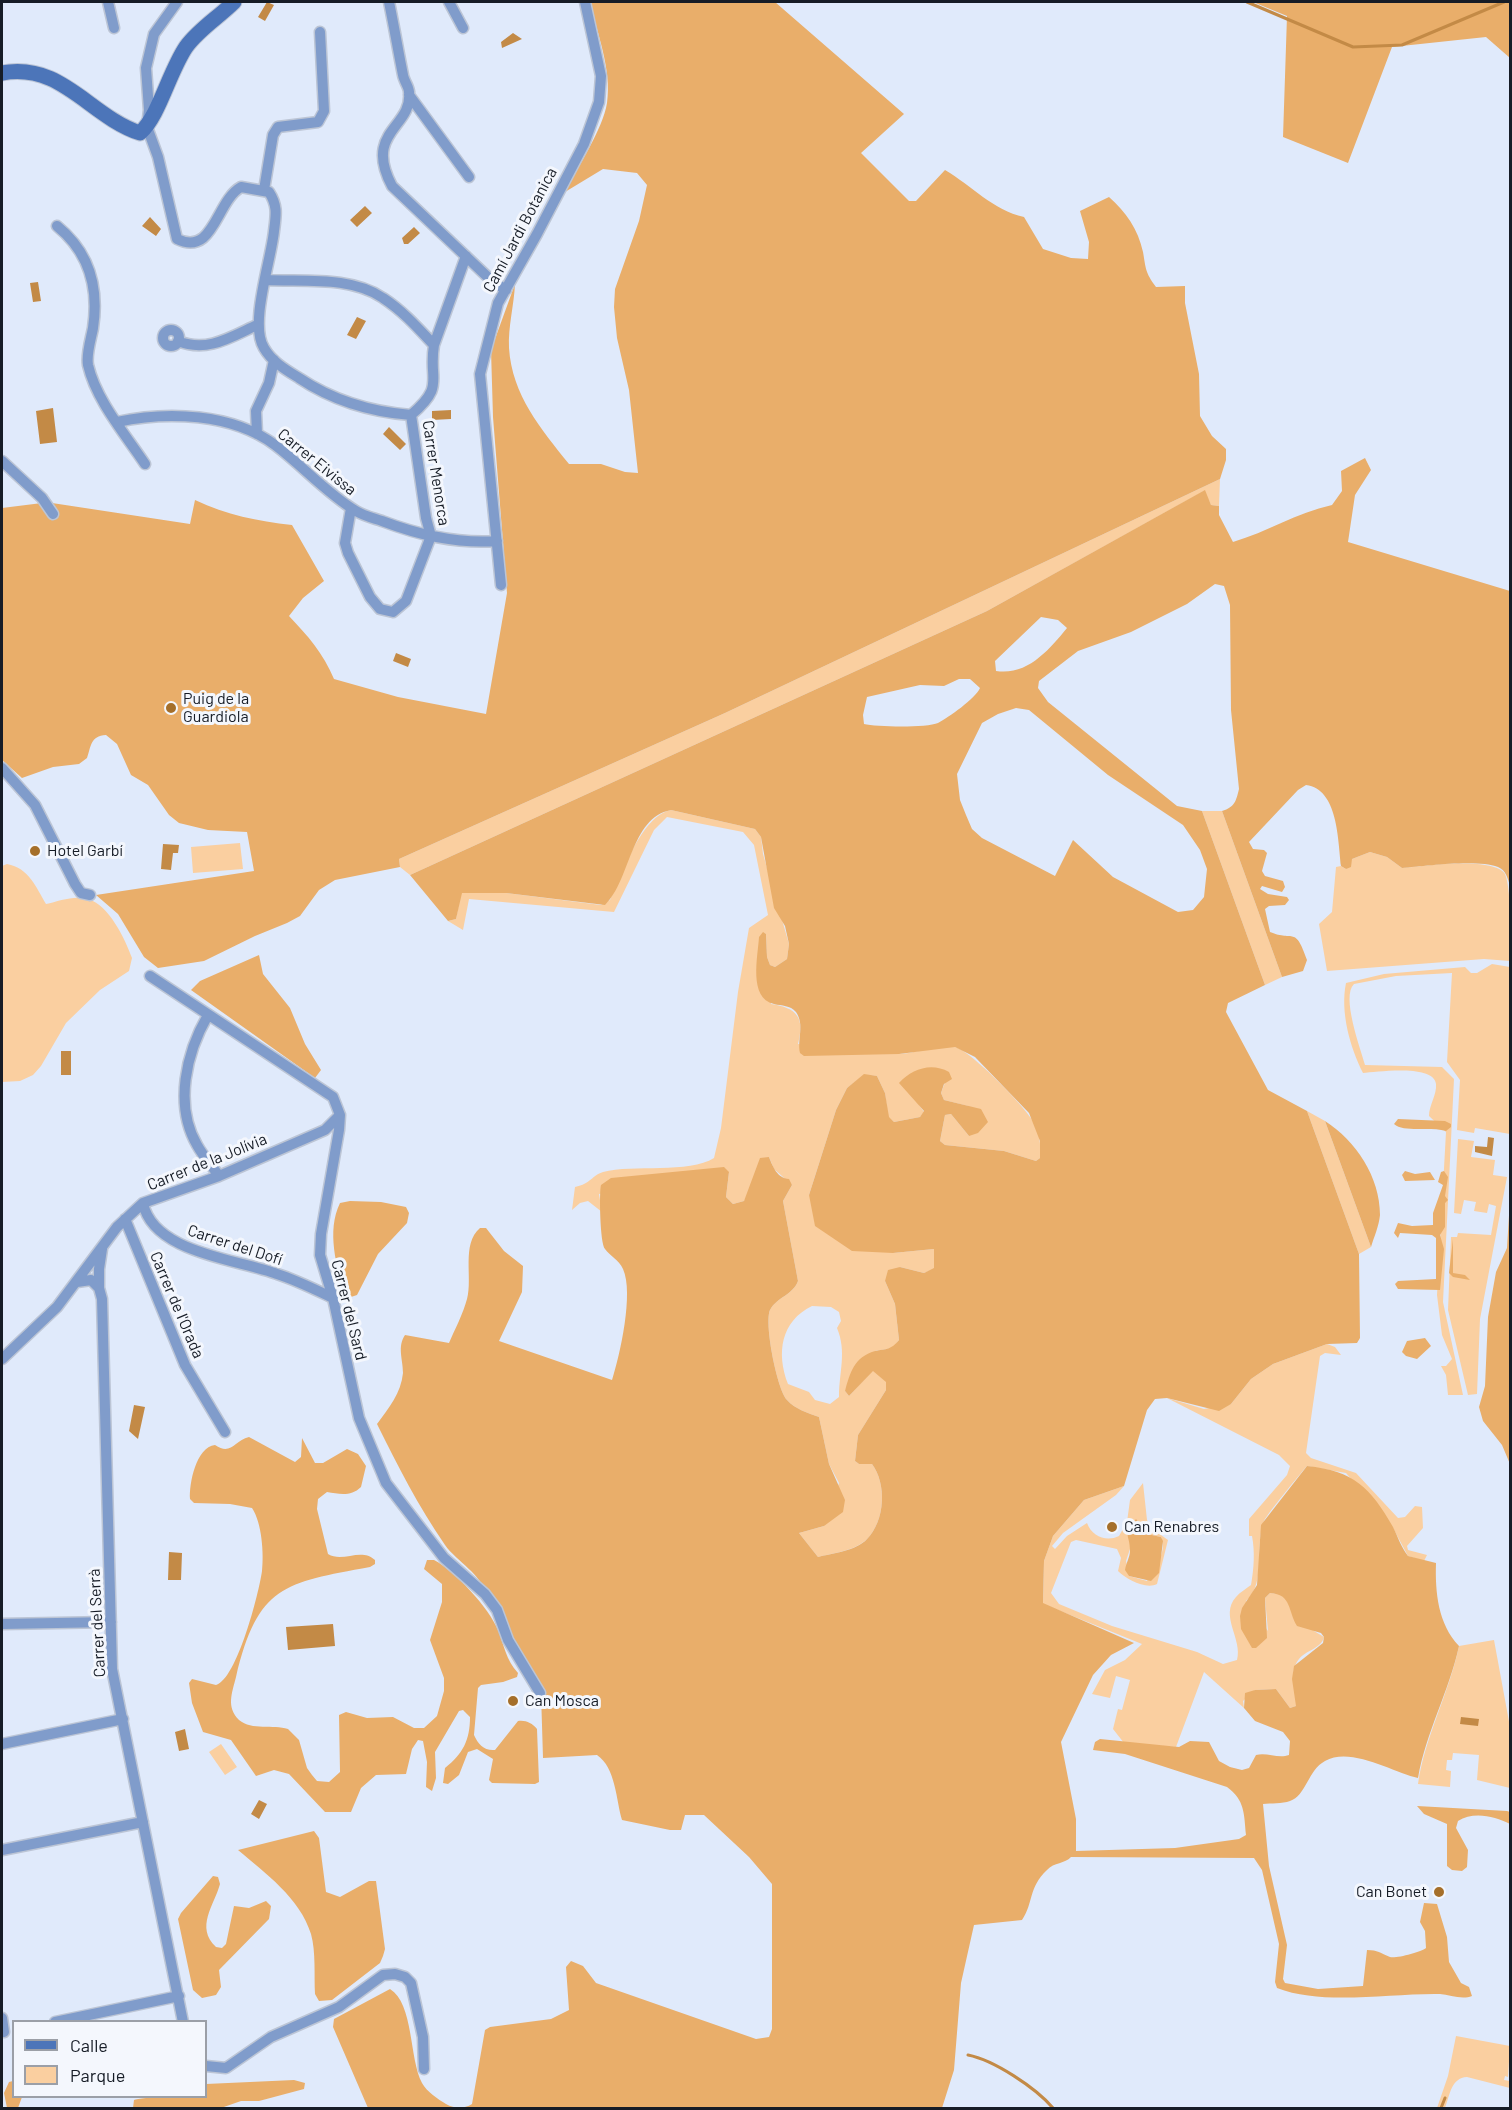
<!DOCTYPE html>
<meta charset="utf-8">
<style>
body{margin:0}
#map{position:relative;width:1512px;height:2110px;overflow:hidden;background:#e0eafb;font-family:Barlow,sans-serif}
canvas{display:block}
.frame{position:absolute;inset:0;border:3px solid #161c26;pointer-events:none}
.legend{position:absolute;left:12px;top:2020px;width:195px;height:78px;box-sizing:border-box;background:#f4f7fd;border:2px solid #9b9fa7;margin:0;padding:8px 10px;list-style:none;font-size:18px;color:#161c26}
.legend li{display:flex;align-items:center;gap:12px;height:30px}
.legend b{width:30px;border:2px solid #9b9fa7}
</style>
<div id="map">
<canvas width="1512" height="2110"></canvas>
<div class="frame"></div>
<ul class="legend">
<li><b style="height:8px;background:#4c75b9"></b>Calle</li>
<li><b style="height:16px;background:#facfa0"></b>Parque</li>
</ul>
</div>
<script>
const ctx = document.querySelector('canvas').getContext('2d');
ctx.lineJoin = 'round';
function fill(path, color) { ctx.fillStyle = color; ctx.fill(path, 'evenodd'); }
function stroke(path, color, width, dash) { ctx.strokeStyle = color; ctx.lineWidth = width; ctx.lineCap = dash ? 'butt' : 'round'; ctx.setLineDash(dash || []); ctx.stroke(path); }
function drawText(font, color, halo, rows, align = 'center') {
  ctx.font = font + ' Barlow,sans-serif'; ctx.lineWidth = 6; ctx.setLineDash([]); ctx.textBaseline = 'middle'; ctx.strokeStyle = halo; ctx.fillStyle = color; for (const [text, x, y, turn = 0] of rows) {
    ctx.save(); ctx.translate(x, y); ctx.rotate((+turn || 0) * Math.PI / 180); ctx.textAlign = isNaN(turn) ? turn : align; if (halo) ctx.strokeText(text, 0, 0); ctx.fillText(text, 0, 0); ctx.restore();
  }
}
const green = new Path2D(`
 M1220,479L1219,506L1211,505L1204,491L987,611L410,875L400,867L399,859L725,713Z
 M671,810L755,829L761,837L763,854L789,944L787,959L775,967L770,965L767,957L766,934L763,933L771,1004C797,1008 805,1017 798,1044C831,1047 867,1055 900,1054C917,1053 937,1044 955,1047C970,1050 1029,1110 1036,1126C1040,1136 1041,1148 1040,1158L1036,1161L1004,1151L945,1145L940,1141L945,1115L951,1114L969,1136L968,1106L944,1100L941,1093L949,1072L919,1105L924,1112L920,1117L894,1122L888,1117L885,1093L877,1076L864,1075L847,1088L836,1110L809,1195L893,1253L934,1249V1269L924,1273L900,1267L885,1281L895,1304L899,1340L893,1348L875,1351L845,1391L849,1396L873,1370L886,1381V1390L858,1435L855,1461L859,1464H872C887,1484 885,1521 867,1539C855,1551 833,1553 818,1557L799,1533L824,1526L839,1483L829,1464L819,1417C808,1413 795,1409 787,1400C777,1389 764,1323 770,1310C777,1297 793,1295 798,1281L783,1201L792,1185L774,1169L769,1157L744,1201L733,1204L726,1197L729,1172L599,1194L602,1212L588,1201L580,1203L572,1210L575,1187C591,1184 592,1175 603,1172C633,1164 689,1174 714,1158L721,1128L738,992L749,928L768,915L754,845L743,832L667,817L654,830L614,912L469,899L463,930L448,921L456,919L461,893H506L601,905L610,900C622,874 641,816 671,810ZM812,1306L831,1307L839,1312L841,1321L837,1328C847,1352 839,1372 839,1397L830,1404L815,1400L809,1392L788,1384C776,1353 781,1321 812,1306Z
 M1202,811H1222L1282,977L1265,985Z
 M240,843L243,869L193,873L191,847Z
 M1370,852L1387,857L1402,868C1422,866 1494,856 1505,874C1512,891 1510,939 1510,961L1484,959L1327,971L1319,924L1332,912L1336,867L1341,866L1346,869L1352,859Z
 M7,864C29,868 36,887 46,904C59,901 74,895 88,899C109,905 125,939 132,958L129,971L100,990L66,1023L41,1066L33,1075L20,1081L2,1082V866Z
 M1492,964L1510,967V1134L1475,1128L1474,1133L1457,1130L1460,1080L1447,1062L1452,973L1396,976L1354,984C1341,996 1360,1047 1365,1065L1442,1067L1454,1079L1443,1302L1463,1395H1448L1446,1375L1441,1366H1446L1452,1359L1442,1335L1437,1295L1446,1132L1429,1116C1429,1105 1437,1095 1436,1084C1434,1064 1377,1072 1363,1073C1350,1047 1340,1012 1346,983L1384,974L1465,967L1471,973H1477Z
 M1307,1111L1325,1121L1371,1247L1359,1254Z
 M1458,1139L1474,1141L1471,1157L1495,1160L1493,1175L1507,1177L1480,1319L1477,1394L1468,1395L1448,1310L1451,1237H1457L1458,1233L1491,1235L1496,1206L1489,1204L1487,1213L1474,1211L1476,1202L1464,1200L1461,1214L1454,1213Z
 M1327,1344L1335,1347L1341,1355L1325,1353L1320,1356L1306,1453L1311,1458L1356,1473L1398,1518L1405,1517L1415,1506L1422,1507L1423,1528L1407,1546L1408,1550L1427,1555L1424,1561L1408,1556L1393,1528L1346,1473L1307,1466C1300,1474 1267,1514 1264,1521C1254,1546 1267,1582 1246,1601L1268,1631L1265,1598L1270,1593L1280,1594L1289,1601L1314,1631L1324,1637C1321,1649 1306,1650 1299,1659C1287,1674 1298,1690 1296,1706L1290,1708L1276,1689L1255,1690L1243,1701L1244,1708L1204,1672L1176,1747L1124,1743L1113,1729L1118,1709L1122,1710L1130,1680L1116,1676L1110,1698L1092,1694L1105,1670L1125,1660L1142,1644L1043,1604L1044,1561L1053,1536L1084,1500L1124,1486L1116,1495L1063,1533L1052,1546L1055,1549L1067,1536L1087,1523C1092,1537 1107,1542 1119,1536L1127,1522L1130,1500L1143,1483L1147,1520L1151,1528L1168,1540L1157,1584C1146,1590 1126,1579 1118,1571L1121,1558L1117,1549L1076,1540L1071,1542L1051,1593L1059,1604L1112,1626L1197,1652L1223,1664L1237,1660C1243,1639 1219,1616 1236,1597C1240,1592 1246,1589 1251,1585C1254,1568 1255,1552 1252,1536H1249V1519L1287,1475L1290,1466L1279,1455L1167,1398L1204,1409L1231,1404L1251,1379L1273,1364ZM1139,1522L1147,1534L1161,1537C1168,1552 1154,1568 1147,1581L1129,1576L1126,1561Z
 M1494,1640L1510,1727V1788L1477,1780L1479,1755L1453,1753L1452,1760H1447L1446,1770L1451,1771L1450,1787L1418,1784C1425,1736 1449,1694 1459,1646Z
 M221,1744L237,1767L225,1775L209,1752Z
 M1456,2036L1510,2046L1508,2077L1505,2076L1504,2080L1510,2081V2088L1467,2077C1451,2078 1450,2095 1445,2108H1437L1448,2076Z`);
const forest = new Path2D(`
 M590,2H775L904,114L861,153L909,201H916L945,170C972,186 993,210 1024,217L1043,249L1071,258L1088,259L1089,242L1080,211L1109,197C1126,212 1138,229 1143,252C1146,269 1145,272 1156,287L1185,286V303L1199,374L1200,416L1212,436L1226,449V460L1220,479L725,713L399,859L400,867L335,880L319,890L300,916L287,923L255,936L204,961L158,968L144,957L118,914L96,895L254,871L247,832L208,830L179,823L169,815L148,785L131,775L117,744L106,735C90,736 91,747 87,758L79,764L53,767L22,778L2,760V508L42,503L52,519L58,515L52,503L190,524L195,500C227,515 257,521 292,525L324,581L303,598L289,616C308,636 323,653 334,679L398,697L486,714L507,593L493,417L491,350L515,284C514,305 508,327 509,348C512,395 541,429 569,464H601L625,472L638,473L629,390L617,338L614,307L615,289L639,221L647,185L637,173L603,169L565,192C577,168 603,129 607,103C612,70 597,33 590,2Z
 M1253,2H1510V58L1486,37L1392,47L1348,163L1283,137L1287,16Z
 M1365,458L1371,470L1355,495L1348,542L1510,591V886C1508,879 1506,870 1498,867C1477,859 1425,866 1402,868L1387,857L1370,852L1352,859L1351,867L1346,869L1341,866C1338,840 1338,789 1306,785L1298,790L1249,842L1253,849L1264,850L1267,853L1262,871L1265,876L1283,881L1285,887L1282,892L1262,886L1260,889L1268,894L1287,897L1289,900L1285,905L1269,906L1265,909L1270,932C1294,942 1295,925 1307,960L1303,971L1282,977L1222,811C1235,807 1236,801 1239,789L1231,710L1230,605L1224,586L1215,584L1187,604L1131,632L1078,651L1039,681L1038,688L1048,702L1177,806L1202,811L1265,985L1228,1003L1226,1012L1268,1090L1307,1111L1359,1254L1360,1338L1357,1343L1327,1344L1273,1364L1251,1379L1231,1404L1219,1411L1167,1398L1155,1399L1147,1410L1124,1486L1084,1500L1053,1536L1044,1561L1043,1603L1134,1643L1111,1655L1093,1675L1061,1742L1076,1819V1851L1175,1848L1239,1839L1246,1835C1244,1814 1245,1800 1227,1787L1125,1754L1093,1750L1095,1742L1100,1739L1179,1747L1190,1741L1209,1742L1219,1761L1230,1767L1242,1770L1249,1768L1256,1755C1267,1752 1278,1759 1289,1755L1290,1741L1283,1732L1255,1721L1244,1708L1245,1693L1255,1690L1276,1689L1290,1708L1296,1706L1292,1679L1294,1666L1323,1643L1324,1637L1321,1633L1297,1626C1288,1612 1292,1594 1270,1593L1265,1598L1267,1638L1256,1648H1252L1241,1629L1240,1616L1242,1608L1257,1585L1261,1525L1307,1466C1354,1471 1370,1487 1393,1527C1398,1537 1401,1547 1408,1556L1436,1563C1435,1592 1438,1624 1459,1646C1449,1692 1426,1732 1418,1778C1394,1773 1351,1746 1325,1761C1308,1770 1306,1796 1290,1801C1282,1804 1271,1803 1263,1804L1269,1866L1287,1945L1283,1979L1285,1983L1318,1989L1363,1986L1367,1950C1378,1950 1380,1953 1390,1957C1395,1959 1421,1952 1426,1948L1425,1931L1420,1922L1424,1903L1437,1904L1447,1937L1449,1962L1461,1983L1469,1987L1472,1996C1462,2000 1450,1995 1440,1994C1390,1993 1323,2006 1277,1988L1275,1982L1279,1944L1262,1870L1254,1858L1071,1857C1065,1864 1054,1862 1047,1870C1028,1888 1034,1902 1022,1920L974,1925L961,1983L954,2070L942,2108H368L333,2027L334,2019L390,1989C414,2004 409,2058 422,2083C427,2092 438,2099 446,2104C455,2109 464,2109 472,2104L485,2030L490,2027L551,2019L569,2010L566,1967L571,1961L583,1966L596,1983L756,2039L769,2037L772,2029V1884L749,1857L704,1815H685L681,1830H670L622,1820C616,1800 616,1768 597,1755L543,1758L541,1693L485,1594C482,1574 457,1562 445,1545C418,1506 398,1466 377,1424C389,1408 401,1393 403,1373C403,1359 397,1347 405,1335L449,1343C455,1329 463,1314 467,1299C473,1278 461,1244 480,1228H486L504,1251L523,1266L522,1292L499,1341L612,1380C620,1355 634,1293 623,1269C619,1260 610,1256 605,1249C600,1244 599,1192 601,1185L611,1178L724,1167L729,1172L726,1197L733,1204L744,1201L760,1158L769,1157C773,1167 777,1178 789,1179L792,1185L783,1201L798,1281C793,1295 777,1297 770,1310C764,1323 777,1389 787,1400C795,1409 808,1413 819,1417L829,1464L845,1500L843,1512L824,1526L799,1533L818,1557C833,1553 856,1551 867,1539C885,1521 887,1484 872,1464H859L855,1461L858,1435L886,1390V1382L873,1371L849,1396L845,1391C850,1373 854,1357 875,1351C886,1349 891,1350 899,1340L895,1304L885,1281L888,1270L900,1267L924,1273L934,1268V1249L893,1253L852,1251L815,1226L809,1195L836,1110L847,1088L864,1074L877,1076L885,1093L889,1117L894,1122L920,1117L924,1111L899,1083C912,1069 931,1062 949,1072L952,1079L944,1084L941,1093L944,1100L981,1109L988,1122L978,1133L969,1136L951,1114L945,1115L940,1141L945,1145L1004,1151L1036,1161L1040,1158V1141L1029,1113L975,1057L955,1047L899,1054L804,1056L800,1053C797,1039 805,1025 796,1012C790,1005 782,1006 774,1004C748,998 758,956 759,937L763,932L766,934L767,957L770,965L775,967L787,959L789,944L785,926L774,908L761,837L755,829L671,810C630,818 631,880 605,905L506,893H462L456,919L448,921L410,875L987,611L1205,490L1211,505L1219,506V515L1233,542C1267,532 1296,513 1332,505L1342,491L1341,471ZM1041,617L1058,620L1067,628C1049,650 1027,676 996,671L995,661ZM959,679H970L980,688C975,699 949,717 938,723C927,728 876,727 864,724L863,715L867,697L920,685L944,686ZM1016,708L1029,710L1108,775L1183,825L1200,850L1207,869L1204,897L1193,910L1178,912L1113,877L1073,840L1055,876L982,838L972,829L966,815L960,800L957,774L982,723L998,714Z
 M259,955L263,974L290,1008L305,1044L321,1070L315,1078L191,990L200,981Z
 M1398,1119L1445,1121L1451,1124V1127L1446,1131C1429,1126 1404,1133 1394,1124Z
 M1325,1121C1356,1141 1380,1177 1380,1215C1379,1226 1374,1237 1371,1247Z
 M1405,1171L1415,1174L1430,1172L1435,1180L1405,1181L1402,1175Z
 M1444,1171L1448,1177L1445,1196L1448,1200L1445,1203V1227L1440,1235L1444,1249L1440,1290L1398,1289L1395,1284L1398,1281L1436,1279V1238L1432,1235L1400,1233L1398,1238L1394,1233L1398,1223L1412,1226L1433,1225V1213L1443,1185L1438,1182L1441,1172Z
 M1510,1199V1464L1502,1445L1483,1421L1479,1407L1485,1386L1488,1317L1496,1272L1507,1248Z
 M350,1201L381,1202L406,1207L409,1213L407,1223L378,1254L357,1295L351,1297L344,1295C337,1266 326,1232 340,1203Z
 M1453,1239V1273L1465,1275L1470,1280L1453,1277L1449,1273Z
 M1425,1338L1431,1346L1417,1359L1406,1356L1402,1352L1407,1341Z
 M249,1437L295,1462L301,1457L302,1438L315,1463H323L347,1449L358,1454L366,1466L361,1487C351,1497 339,1494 327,1492L318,1499L317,1509L328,1554C343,1563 361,1547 375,1560V1564L370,1567C284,1583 258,1585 236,1677C232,1693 226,1707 239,1720C252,1731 273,1724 288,1729L299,1740L307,1768L312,1775L317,1781L329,1782L340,1772L339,1715L346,1712L367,1718L393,1717L414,1728H424L437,1716L444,1691V1678L430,1640L442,1602V1584L424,1569L427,1560H434C455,1571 489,1608 498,1630C504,1645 506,1660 518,1673L517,1677L503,1682L481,1685L478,1688L474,1735C478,1744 484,1751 495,1750L518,1721C526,1720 532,1723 537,1729L539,1782L535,1784L492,1783L489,1780L493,1759L477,1749L468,1752L459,1775L448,1784L443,1783L445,1768C463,1754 470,1740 470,1717L463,1710L459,1711L435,1752L436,1778L432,1791L426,1787L427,1762L423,1741L418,1740L412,1749L406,1774L376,1775L361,1788L351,1812H325L289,1774L274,1770L256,1776L231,1740L203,1732L192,1703L189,1683L192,1679L216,1685C237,1679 259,1593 262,1571C264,1554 262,1523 252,1508L230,1504L194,1503L190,1499C189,1484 196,1447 215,1445C231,1456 234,1441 249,1437Z
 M1136,1519L1147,1534L1161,1537L1163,1541L1159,1573L1151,1581L1129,1576L1125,1570C1126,1563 1130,1557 1130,1551C1130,1533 1122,1538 1136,1519Z
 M1417,1806L1507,1811L1510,1812V1824C1495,1816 1473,1811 1458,1821L1456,1828L1468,1850L1467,1867L1462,1871L1452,1870L1447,1866V1824L1424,1814Z
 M314,1831L319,1838L326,1892L340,1897L369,1881H376L385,1949L383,1956L380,1963L332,2000L319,2001L315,1994C314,1975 316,1952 311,1934C300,1898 265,1873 238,1850Z
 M213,1876L218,1877L220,1884C214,1906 195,1927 216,1947L222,1948L226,1944L234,1906L249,1908L266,1901L271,1906L269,1919L219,1970L221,1987L216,1995L202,1998L193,1990L178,1919L181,1913Z
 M294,2080L305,2083L304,2089L259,2101H241L221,2108H133L134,2100C140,2097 194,2096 206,2096V2084Z
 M13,2081L14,2096L22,2097L18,2108H7L4,2093L9,2082Z`);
const water = new Path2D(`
 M267,2L274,5L265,21L258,17Z
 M513,33L522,39L502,48L501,42Z
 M365,206L372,213L357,227L350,220Z
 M150,217L161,229L156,236L142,226Z
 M414,227L420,233L408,244H404L402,238Z
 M38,282L41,301L33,302L30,283Z
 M357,317L366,321L356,339L347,335Z
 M53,408L57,442L40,444L36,411Z
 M451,410V419L432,420V411Z
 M389,427L406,444L400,450L383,434Z
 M396,653L411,659L408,667L393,661Z
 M163,844L179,845L178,853H173L171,870L161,869Z
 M61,1051H71V1075H61Z
 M1488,1137L1494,1138L1492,1156L1475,1152V1146L1487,1147Z
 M134,1405L145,1407L138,1439L129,1431Z
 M169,1552L182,1553L181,1580H168Z
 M333,1624L335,1646L288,1650L286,1627Z
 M1461,1717L1479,1719L1478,1726L1460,1724Z
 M185,1729L189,1749L179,1751L175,1732Z
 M259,1800L267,1804L259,1819L251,1814Z`);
const stream = new Path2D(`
 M1247,2L1353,47L1402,45L1504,2
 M968,2055C994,2060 1036,2088 1053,2108
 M1441,2108L1445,2098`);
const street = new Path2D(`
 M108,2L114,28
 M177,2L154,34L146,68L149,110L147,127L158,157L177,239C214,257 216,201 241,187L269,192C278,206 276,215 274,231C271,261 249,324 264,348C272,362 286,370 299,378C332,400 372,412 411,415C446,385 428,381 434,345C418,328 403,311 383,298C351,276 304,282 266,280
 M389,2C394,26 398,50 403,75C404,81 409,87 409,92C413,128 363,131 392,186L492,281L506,290
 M449,2L463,28
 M409,95L469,177
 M264,190L273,135L278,127L318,122L324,111L320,32
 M57,226C89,252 99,288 93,328C91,339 86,354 88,365C96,400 125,434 145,464
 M163 338a8 8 0 1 1 16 0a8 8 0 1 1-16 0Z
 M178,341C207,353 231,337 257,325
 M434,345L466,256
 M117,422C167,411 232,413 275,445C303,466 326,493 356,511C364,516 373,518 382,521C419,535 456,544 497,541
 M257,434L256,411L269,383L274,360
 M2,461L42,498L53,514
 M351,508L345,543L348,553L370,597L380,609L393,612L406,601L431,536L426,518L411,415
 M501,585L480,374L498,303L537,234L584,144L599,102L601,76L585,2
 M2,768L35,805L75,884L81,893L90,895
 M150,976L333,1097L340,1115L339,1130L321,1234L320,1255L333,1298L359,1418L386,1483L444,1558L485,1594L497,1610L508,1640L540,1693
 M208,1015C186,1053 174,1105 197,1145C203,1156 212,1166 219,1176
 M143,1203C153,1253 237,1259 277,1274C296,1280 314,1289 333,1298
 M125,1219L185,1365L225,1432
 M77,1282L91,1280L99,1288L102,1299L112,1669L183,2022
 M99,1288V1269L102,1249
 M2,1359L57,1307L117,1227L143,1203L219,1176L325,1130L340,1115
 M2,1624L111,1622
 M2,1744L123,1719
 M2,1850L143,1822
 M2,2018L4,2032
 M55,2022L179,1996
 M206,2066L226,2068L271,2037L339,2007L383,1975L395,1974L405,1977L411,1983L423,2037L424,2069`);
const secondary = new Path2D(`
 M2,73C62,62 89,116 140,133C159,116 169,72 186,47C199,29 219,17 234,2`);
const markers = [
 [171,708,6,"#a56f2a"],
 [35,851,6,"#a56f2a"],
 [1112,1527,6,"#a56f2a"],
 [513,1701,6,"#a56f2a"],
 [1439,1892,6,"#a56f2a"]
];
const streetNames = [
 ["Camí Jardi Botanica",520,230,-62],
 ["Carrer Eivissa",317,462,39],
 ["Carrer Menorca",436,473,81],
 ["Carrer de la Jolívia",207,1162,-22],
 ["Carrer del Dofí",235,1245,18],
 ["Carrer de l'Orada",177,1305,67],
 ["Carrer del Sard",349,1310,76],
 ["Carrer del Serrà",97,1623,-93]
];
const poiNames = [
 ["Puig de la",183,699],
 ["Guardiola",183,717],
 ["Hotel Garbí",47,851],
 ["Can Renabres",1124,1527],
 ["Can Mosca",525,1701],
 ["Can Bonet",1427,1892,"right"]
];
fill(green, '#facfa0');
fill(forest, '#e9ae6a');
fill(water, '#c38a46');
stroke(stream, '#c38a46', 3);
stroke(street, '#bcc5d5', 13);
stroke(secondary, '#bcc5d5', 17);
stroke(street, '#809ccb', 10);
stroke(secondary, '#4c75b9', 15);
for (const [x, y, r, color] of markers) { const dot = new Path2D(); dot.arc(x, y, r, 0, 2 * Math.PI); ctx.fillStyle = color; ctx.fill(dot); stroke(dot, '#f4f7fd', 2); }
drawText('16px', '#161c26', '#f4f7fd', streetNames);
drawText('16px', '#161c26', '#f4f7fd', poiNames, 'left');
</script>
